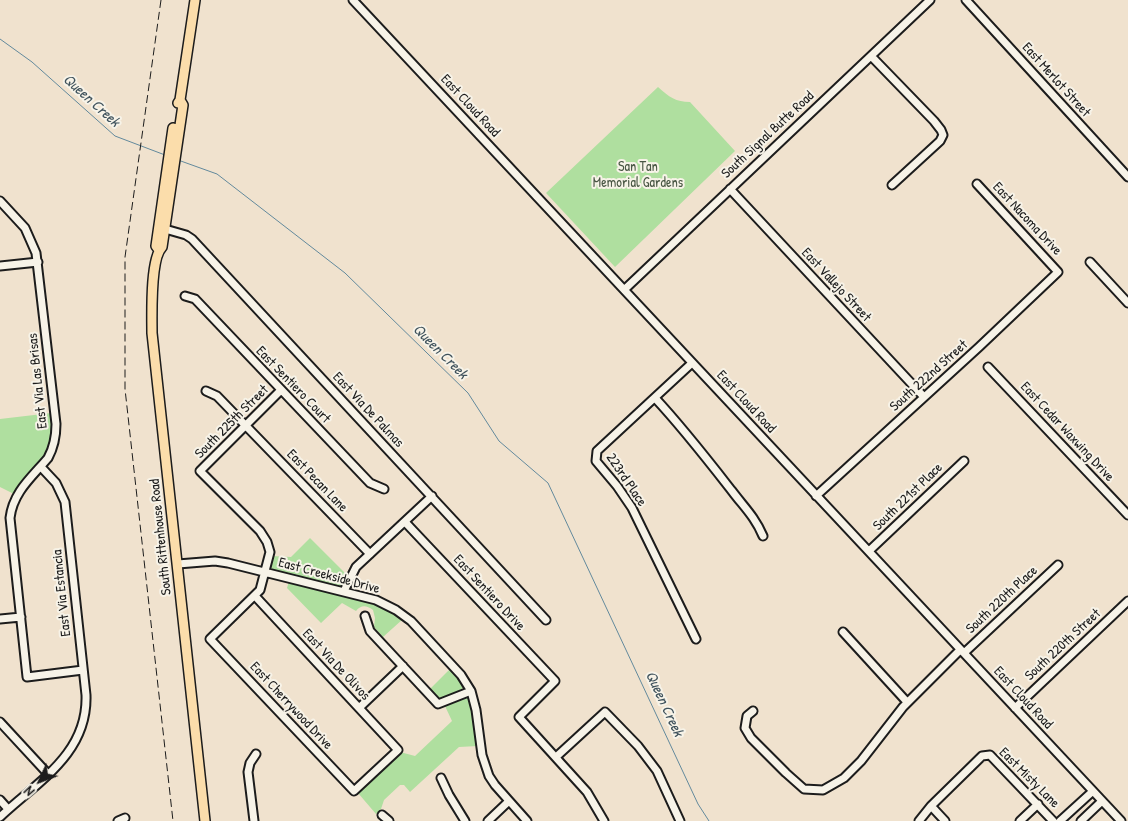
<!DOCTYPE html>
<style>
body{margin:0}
#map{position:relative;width:1128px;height:821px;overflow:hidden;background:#f0e2ce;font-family:"Patrick Hand",sans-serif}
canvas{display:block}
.north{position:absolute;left:15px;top:756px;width:50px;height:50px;-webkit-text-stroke:4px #f7f3e8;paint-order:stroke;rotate:227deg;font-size:14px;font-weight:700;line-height:20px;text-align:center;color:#1c1c1c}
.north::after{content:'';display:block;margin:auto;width:18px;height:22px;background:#1c1c1c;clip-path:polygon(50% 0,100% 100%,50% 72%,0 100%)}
</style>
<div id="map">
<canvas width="1128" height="821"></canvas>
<div class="north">N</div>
</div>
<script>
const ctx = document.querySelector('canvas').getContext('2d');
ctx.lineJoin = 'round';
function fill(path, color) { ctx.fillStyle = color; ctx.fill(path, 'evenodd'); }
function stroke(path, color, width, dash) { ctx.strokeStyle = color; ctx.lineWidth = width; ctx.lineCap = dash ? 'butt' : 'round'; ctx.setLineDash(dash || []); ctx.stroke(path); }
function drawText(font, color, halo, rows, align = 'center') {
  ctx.font = font + ' "Patrick Hand",sans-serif'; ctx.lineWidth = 4; ctx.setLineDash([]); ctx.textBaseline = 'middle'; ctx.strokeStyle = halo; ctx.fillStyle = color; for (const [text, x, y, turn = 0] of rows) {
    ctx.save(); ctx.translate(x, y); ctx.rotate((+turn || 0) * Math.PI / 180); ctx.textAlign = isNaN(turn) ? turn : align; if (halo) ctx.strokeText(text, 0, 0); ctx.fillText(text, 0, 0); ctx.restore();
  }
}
const green = new Path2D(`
 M658,87C669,97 676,102 690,102L735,151L615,267L546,193Z
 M51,413C57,463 35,459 14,494L0,487V419Z
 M310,538L347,575L342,586L337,587L276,572C268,569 271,562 272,556L291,557Z
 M289,581C327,591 370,597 403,619L383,637L374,627L375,618L373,610C366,605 361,605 356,611L342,603L321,623L287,588Z
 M451,668C457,675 465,682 462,691L440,700L429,690Z
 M468,695L475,718L478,746L459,747L410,792L404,785H400L384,800L381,809L376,814L358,793L396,758L400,752L415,756L452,721L445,706Z`);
const stream = new Path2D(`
 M0,39L32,62L115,136L165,155
 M178,160L217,174L345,273L468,393L499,441L548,483L698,804L709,821`);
const minor = new Path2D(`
 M353,0L1121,821
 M966,0L1128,177
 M871,56L934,121L941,130L943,135L940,141L892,185
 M730,189L924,397
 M0,201L25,228L36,253L56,424C56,437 54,447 48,458C32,477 13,492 10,518L27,677L83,670
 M165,229L186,235L192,239L546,620
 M1090,262L1128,303
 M0,266L38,262
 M625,289L930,0
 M185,296L195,299L370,483L384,489
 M692,363L597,451L596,461L617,486L632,508L696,639
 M988,367L1128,515
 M206,391L217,396L370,554
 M655,398C683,428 707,459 732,491C744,507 755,517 763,536
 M816,496L979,347L1058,272L977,184
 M405,522L555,681L519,717L587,792L604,821
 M869,551L964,461
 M178,564L215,561L228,563L376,600L396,610L411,621L461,675L471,691L476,710L482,755L489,776L495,785L527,821
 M344,591L356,567L432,496
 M255,596L398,750L354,791L210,639L260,590L270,552L267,542L260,531L200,471L281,390
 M365,616L370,631L438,704L471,691
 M0,619L21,617
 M843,632L907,702
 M964,653L1058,565
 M359,708L403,666
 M1015,708L1128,601
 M753,711L747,716L745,728L751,738L786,773L804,789L823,790L844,778L861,761L903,707L960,650
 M0,722L48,774
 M556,757L605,712L638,746L657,771L680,821
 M441,778L449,795L465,821
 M0,800L8,809
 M931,806L945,821
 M382,815L389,821
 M0,817C37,782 88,754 86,695L65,502L56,483L41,467
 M118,821L125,818
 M254,821L248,772L250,763L256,754
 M488,821L509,801
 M919,821L931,806L982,756L990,755L1053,821
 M1020,821L1038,804
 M1060,821L1093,791
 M1081,821L1102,801`);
const major = new Path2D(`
 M180,100L183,105L162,247C150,259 152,315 152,333L205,821
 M178,103L180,100L195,0
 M159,250L156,246L173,128`);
const rail = new Path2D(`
 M161,0L125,257V389L173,821`);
const streetNames = [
 ["East Merlot Street",1056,80,48],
 ["East Cloud Road",470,106,47],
 ["South Signal Butte Road",768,135,-43],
 ["East Nacoma Drive",1027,219,47],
 ["East Vallejo Street",836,285,47],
 ["South 222nd Street",929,376,-42],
 ["East Via Las Brisas",38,381,-96],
 ["East Sentiero Court",293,385,46],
 ["East Cloud Road",746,402,47],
 ["East Via De Palmas",368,410,47],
 ["South 225th Street",232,422,-45],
 ["East Cedar Waxwing Drive",1067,432,47],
 ["223rd Place",626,480,56],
 ["East Pecan Lane",317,481,46],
 ["South 221st Place",908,497,-44],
 ["South Rittenhouse Road",161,537,-96],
 ["East Creekside Drive",329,576,15],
 ["East Via Estancia",62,593,-96],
 ["East Sentiero Drive",489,593,47],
 ["South 220th Place",1002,600,-43],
 ["South 220th Street",1063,645,-43],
 ["East Via De Olivos",336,665,47],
 ["East Cloud Road",1023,698,47],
 ["East Cherrywood Drive",291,706,47],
 ["East Misty Lane",1029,778,45]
];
const parkNames = [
 ["San Tan",638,167],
 ["Memorial Gardens",638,183]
];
const waterNames = [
 ["Queen Creek",91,101,42],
 ["Queen Creek",440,352,45],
 ["Queen Creek",664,704,65]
];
fill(green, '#afdf9f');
stroke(stream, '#62899c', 1);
stroke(minor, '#1c1c1c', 11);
stroke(major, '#1c1c1c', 12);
stroke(minor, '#f7f3e8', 7);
stroke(major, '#fbddab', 9);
stroke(rail, '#1c1c1c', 1, [8, 4]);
drawText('14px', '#1c1c1c', '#f7f3e8', streetNames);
drawText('14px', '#485643', '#f7f3e8', parkNames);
drawText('italic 15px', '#3f525c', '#f7f3e8', waterNames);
</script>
